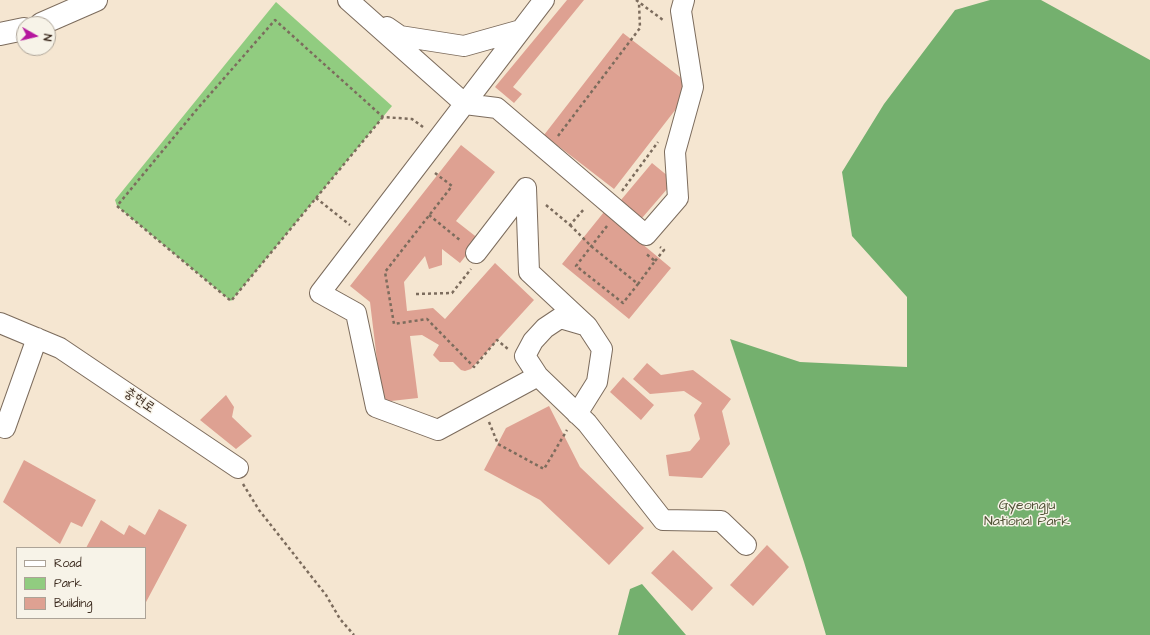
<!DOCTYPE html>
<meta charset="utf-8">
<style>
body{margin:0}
#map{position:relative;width:1150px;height:635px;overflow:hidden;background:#f5e6d1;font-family:"Architects Daughter",sans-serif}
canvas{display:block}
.legend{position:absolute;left:16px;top:547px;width:130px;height:72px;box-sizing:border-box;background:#f7f3e8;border:1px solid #aca397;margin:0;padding:5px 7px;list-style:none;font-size:12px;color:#3b2a1e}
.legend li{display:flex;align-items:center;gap:8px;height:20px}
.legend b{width:20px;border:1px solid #aca397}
.north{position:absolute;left:16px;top:16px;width:40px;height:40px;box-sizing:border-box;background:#f7f3e8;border:1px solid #aca397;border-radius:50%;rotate:98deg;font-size:11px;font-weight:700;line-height:16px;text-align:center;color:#3b2a1e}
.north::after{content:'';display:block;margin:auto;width:14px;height:18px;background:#b5179e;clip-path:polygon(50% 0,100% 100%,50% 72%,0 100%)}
</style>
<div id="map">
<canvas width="1150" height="635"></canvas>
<ul class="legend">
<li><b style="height:5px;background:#fff"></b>Road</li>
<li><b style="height:11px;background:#91cc80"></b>Park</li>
<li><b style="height:11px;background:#dea192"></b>Building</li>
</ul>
<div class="north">N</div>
</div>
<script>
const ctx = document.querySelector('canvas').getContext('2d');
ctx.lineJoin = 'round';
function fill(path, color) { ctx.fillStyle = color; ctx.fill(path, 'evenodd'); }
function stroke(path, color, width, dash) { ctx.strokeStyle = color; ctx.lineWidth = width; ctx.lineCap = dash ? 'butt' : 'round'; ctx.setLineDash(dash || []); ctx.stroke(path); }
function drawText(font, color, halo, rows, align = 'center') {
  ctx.font = font + ' "Architects Daughter","Poor Story",sans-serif'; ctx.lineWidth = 3; ctx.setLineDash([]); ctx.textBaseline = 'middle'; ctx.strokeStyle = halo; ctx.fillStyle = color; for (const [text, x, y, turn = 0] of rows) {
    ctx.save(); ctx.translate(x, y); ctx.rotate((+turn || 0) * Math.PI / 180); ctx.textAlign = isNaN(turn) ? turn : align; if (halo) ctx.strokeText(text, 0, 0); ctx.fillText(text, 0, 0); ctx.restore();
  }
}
const green = new Path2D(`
 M276,2L392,106L231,301L117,206L115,200Z`);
const forest = new Path2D(`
 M990,0H1041L1150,60V635H826L804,562L730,339L800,362L907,367V297L852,236L842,172L884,104L955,10Z
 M642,584L686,635H618L630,589Z`);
const building = new Path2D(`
 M567,0H584L513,87L522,94L514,103L495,87Z
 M623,33L693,87L614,189L544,135Z
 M461,145L495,172L456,221L479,239L460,263L442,249V265L429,269L425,256L404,282L407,311L433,308L445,319L495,263L534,300L471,369L465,371L461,370L453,362H440L433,355L439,345L422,335L410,336L418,398L382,402L370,302L350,286Z
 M652,163L674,181L642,218L621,200Z
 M604,212L671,268L629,319L562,264Z
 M647,363L661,375L693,370L731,399L722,411L730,444L702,478L669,476L666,455L690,451L700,439L694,415L702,403L684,391L650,394L633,379Z
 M623,377L654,405L641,420L610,392Z
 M226,395L234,407L232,417L252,436L236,449L200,420Z
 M549,406L580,467L644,528L609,565L540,500L484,470L506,428Z
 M24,460L96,500L82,527L71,522L60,544L3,502Z
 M159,509L187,525L145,604V548H86L101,520L124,535L129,525L145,535Z
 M767,545L789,567L753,606L730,585Z
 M673,550L713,588L692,611L651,573Z`);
const path = new Path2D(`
 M636,0L663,20
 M383,117L231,301L117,206L198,108L275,20L383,117L412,119L423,127
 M558,136L640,28L639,3
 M435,173L452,186L385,272L394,324L427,319L474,367L497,340L508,349
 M622,191L658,142
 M316,198L350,225
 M546,205L570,225L585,208
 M429,215L461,241
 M570,225L591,246L638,284L655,261L645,253
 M607,226L576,266L623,303L638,284
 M655,261L664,250L660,247
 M416,294L452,293L471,269
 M489,422L498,444L544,469L567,430
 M243,484L259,510L326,595L340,619L354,635`);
const minor = new Path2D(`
 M348,0L465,104L497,108L646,235L678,198L675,152L693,87L681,11L684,0
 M544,0L320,293L356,313L376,407L438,430L538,376L587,423L663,520L721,521L746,545
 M387,27L400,36L464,46L521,30
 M526,188L529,272L587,326L602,349L597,382L577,414
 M476,253L526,188
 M0,323L60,348L238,468
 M538,376L525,356L533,341L545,328L560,318L584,325
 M5,428L37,338`);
const tertiary = new Path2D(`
 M41,24L96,0
 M0,34L24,29`);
const streetNames = [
 ["충현로",139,401,34]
];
const parkNames = [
 ["Gyeongju",1027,506],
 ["National Park",1027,522]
];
fill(green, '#91cc80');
fill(forest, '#74b06e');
fill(building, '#dea192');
stroke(minor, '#7c6c5d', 22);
stroke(tertiary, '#7c6c5d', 24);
stroke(path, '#7c6c5d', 2.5, [3, 3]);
stroke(minor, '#fff', 20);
stroke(tertiary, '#fff', 22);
drawText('14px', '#3b2a1e', '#f7f3e8', streetNames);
drawText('14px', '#505236', '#f7f3e8', parkNames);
</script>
